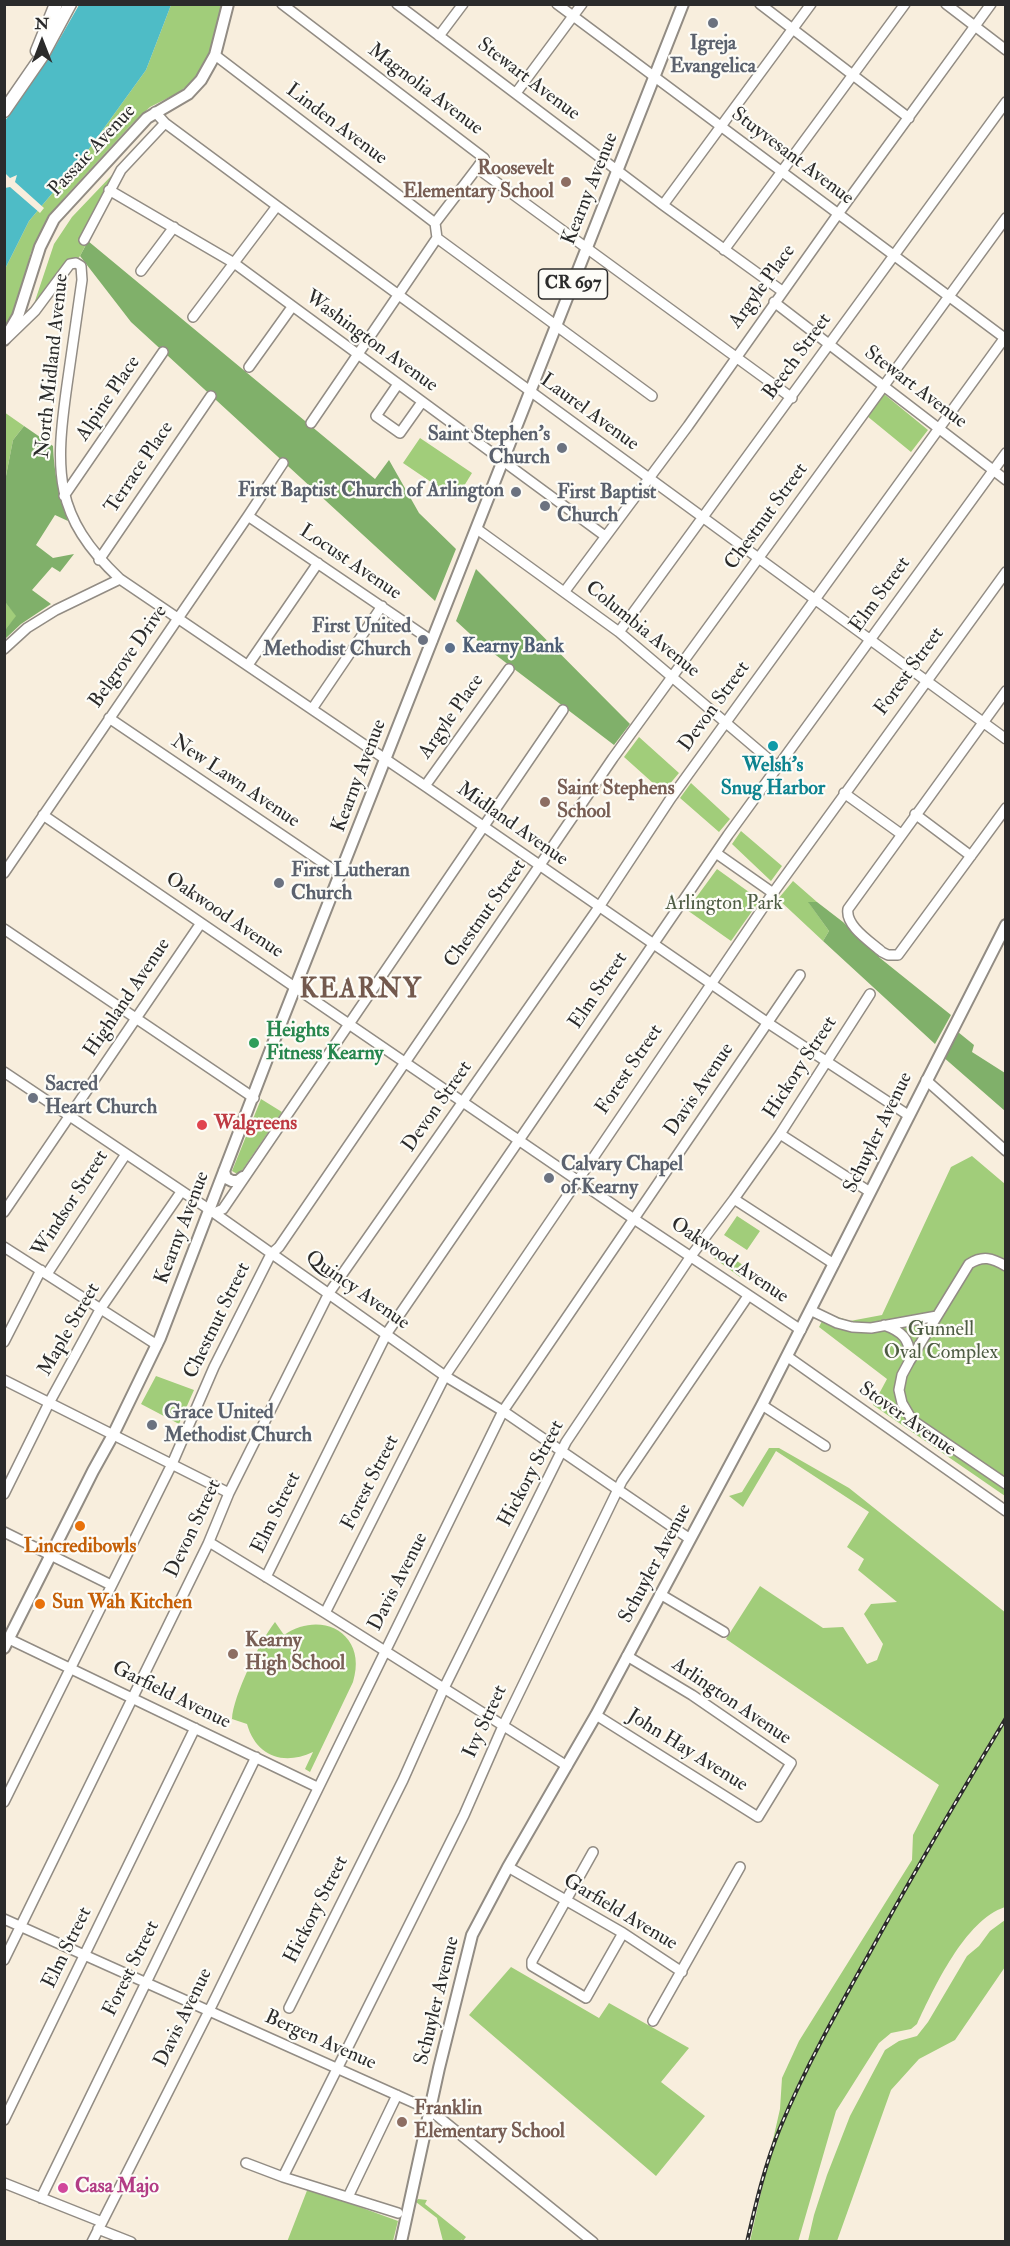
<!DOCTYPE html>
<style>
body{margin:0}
#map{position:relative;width:1010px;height:2246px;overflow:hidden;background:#f8eedd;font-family:"IM FELL Double Pica",serif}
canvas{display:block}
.frame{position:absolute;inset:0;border:6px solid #2b2b2b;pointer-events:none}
.north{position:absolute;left:12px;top:12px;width:60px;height:60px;-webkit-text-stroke:4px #fdfcf7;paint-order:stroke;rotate:0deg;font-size:16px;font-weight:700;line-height:24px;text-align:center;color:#2b2b2b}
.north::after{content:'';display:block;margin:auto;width:21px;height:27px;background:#2b2b2b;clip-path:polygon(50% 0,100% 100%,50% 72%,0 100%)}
</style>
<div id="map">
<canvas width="1010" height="2246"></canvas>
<div class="frame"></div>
<div class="north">N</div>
</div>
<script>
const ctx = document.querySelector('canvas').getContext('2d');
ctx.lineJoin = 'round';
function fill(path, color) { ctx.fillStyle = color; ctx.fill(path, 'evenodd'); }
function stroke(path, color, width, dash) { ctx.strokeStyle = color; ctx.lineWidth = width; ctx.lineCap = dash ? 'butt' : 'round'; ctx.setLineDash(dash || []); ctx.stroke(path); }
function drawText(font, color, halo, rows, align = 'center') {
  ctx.font = font + ' "IM FELL Double Pica",serif'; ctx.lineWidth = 4.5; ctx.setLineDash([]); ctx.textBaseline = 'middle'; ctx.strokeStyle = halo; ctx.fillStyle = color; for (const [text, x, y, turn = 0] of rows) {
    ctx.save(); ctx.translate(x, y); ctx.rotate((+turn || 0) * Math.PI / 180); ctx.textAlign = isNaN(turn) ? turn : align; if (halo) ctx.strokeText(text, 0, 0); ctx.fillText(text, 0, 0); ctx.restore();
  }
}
const green = new Path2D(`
 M171,5H221L212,49L196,79L178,93L150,107L132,124L64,198L45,223L31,252L22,288L21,300L5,332V269L29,221L86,153L146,70Z
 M153,132L125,168L80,256L29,319L54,244L72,217Z
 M884,394L928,430L911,452L867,416Z
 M4,412L24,426L13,440L6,476L4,475Z
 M420,438L472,473L456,499L403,463Z
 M5,602L17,616L5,630Z
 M639,737L679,773L663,792L624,757Z
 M691,783L730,819L719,832L680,798Z
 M741,831L782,866L771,881L732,844Z
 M717,869L760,900L731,941L687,910Z
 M793,881L817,902L809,903L829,931L823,941L778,899Z
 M261,1099L282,1112L239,1175L232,1171Z
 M972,1156L1005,1184V1496L873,1405L887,1379L819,1327L826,1313L850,1321L882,1315L951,1167Z
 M737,1216L760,1231L747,1250L724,1235Z
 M720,1249L747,1268L740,1277L714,1258Z
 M156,1376L194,1390L179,1424L141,1404Z
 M769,1448H779L849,1488L1006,1613L1005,1907C965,1920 934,1988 917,2024L911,2029L891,2033L879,2043L836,2111L798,2242L750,2241L780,2109L782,2078L799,2041L912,1860L913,1835L939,1785L726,1639L760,1586L823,1628L843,1627L867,1664L877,1660L883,1644L864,1614L871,1604L897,1602L858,1570L864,1559L847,1547L869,1512L776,1451L743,1507L729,1496L742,1492Z
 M275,1622L284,1635C322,1609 368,1634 353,1682L310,1772L305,1769L313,1752C283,1766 256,1756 247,1724L232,1719C233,1696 260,1641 275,1622Z
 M1005,1920V1967L955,2040L919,2059L891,2090L837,2241H808L814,2215L827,2175L850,2116L885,2050L899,2041L917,2036L928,2022L967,1956L979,1946L990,1931Z
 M511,1967L599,2018L609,2003L689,2048L661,2082L705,2116L656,2176L469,2015Z
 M308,2188L398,2221L393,2241L287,2242Z
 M418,2199L427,2200L425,2204L466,2237L463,2241L461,2239L462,2241H443L437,2218L416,2202Z`);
const forest = new Path2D(`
 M88,241L375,479L389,460L419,513L456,549L435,601L131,322L80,256Z
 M24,426L53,446C54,473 59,496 68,521L55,515L36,545L53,558L74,554L60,572L52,567L32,590L51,604L21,624L5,639V630L16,616L5,602L6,476L13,440Z
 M476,569L630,724L614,745L480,643L456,621Z
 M808,902H817L843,922L880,958L951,1015L935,1044L823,941L829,931Z
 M958,1032L974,1045L972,1052L1005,1073V1111L942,1056Z`);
const water = new Path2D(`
 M79,5H171L146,70L86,153L29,221L5,269V121L51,54Z`);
const pier = new Path2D(`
 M5,173L10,178L17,175L15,182L44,208L40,213L10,187L5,188Z`);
const minor = new Path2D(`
 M282,4L484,158L477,168L792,398
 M397,4L663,205L782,291
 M557,4L1006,339
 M760,4L909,118
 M946,4L1006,50
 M439,36L463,4
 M215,55L435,223
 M516,93L582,4
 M155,112L165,123L277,206L1006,739
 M109,190L234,263L605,536
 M663,205L811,4
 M437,238L652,396
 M84,240L121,170L165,123
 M724,250L905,4
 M141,271L174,227
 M774,302L1006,480
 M193,317L277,206
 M6,339L35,311L70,264L76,263L81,266L82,280C77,315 72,350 67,385C55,471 53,516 120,579L425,786L768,1023L908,1115
 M249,367L292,307
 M398,384L376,416L400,433L422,402
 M311,423L437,238L435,223L477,168
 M64,496L163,352
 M248,516L432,641
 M477,529L619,632L778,767
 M99,560L211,396
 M565,591L688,426L838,214L991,4
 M619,632L1006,102
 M4,649L27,628L56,610L120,579
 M248,665L318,563
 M1006,691L848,909C845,926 871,942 882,952L888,955H898L1006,808
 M312,709L382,606
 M109,718L341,875
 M425,786L509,669
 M844,793L901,834
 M915,814L971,856
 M43,815L634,1219L801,1330
 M716,853L773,893
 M4,873L248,516L283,463
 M4,929L254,1098
 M4,1072L210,1210L445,1376L503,1411L690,1539
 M926,1080L1006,1151
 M780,1134L870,1192
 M734,1199L834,1264
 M4,1212L201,923
 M212,1212L214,1213L223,1209L563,710
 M4,1247L157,1345
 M1006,1266C992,1258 983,1255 969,1264L909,1362L902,1375L899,1390L902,1403L912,1420L1006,1484
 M47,1274L126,1154
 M812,1311L837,1323L852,1327L871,1328L937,1316
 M884,1325C901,1331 911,1339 909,1358
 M4,1342L41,1270
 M788,1357L1006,1511
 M4,1380L229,1493
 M762,1405L825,1446
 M4,1494L49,1403L101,1308L181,1192
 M4,1532L111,1585
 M209,1542L325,1613L567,1766
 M266,1577L387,1333L728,835L1006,453
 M660,1594L724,1632
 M325,1613L445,1376L773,893L1006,572
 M9,1639L317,1787
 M596,1715L758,1817L791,1763L692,1695L627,1656
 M4,1802L172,1464L214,1367L271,1254L279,1247L613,758L1006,218
 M593,1852L532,1961V1966L586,1998L623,1933
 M508,1867L623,1933L682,1972
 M4,1919L430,2110L593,2242
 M4,1960L208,1544L229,1493L329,1293L599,907L671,798L1006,336
 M289,2008L403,1780L444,1688L566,1442L691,1256L734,1199L780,1134L870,994
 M653,2021L740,1867
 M4,2120L195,1728
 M246,2163L283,2177L398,2213
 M283,2177L464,1815L503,1726L622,1481L748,1296
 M4,2183L102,2222
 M348,2197L397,2095
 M41,2198L256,1757
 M98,2229L131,2242
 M92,2242L209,2011L503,1411L800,975`);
const major = new Path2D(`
 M4,340L18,316L40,247L54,219L147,118L188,94L201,80L215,55L228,4
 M224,1171L226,1178L232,1181H238L243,1177
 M4,1648L93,1471L113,1435L160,1338L274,1041L683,4
 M401,2242L439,2068L472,1935L508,1867L596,1715L762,1405L1006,925`);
const highway = new Path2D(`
 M37,51L56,4
 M4,111L42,56L70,4`);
const rail = new Path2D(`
 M747,2242C756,2203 765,2164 780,2128C805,2068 837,2011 869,1954C913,1874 959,1796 1006,1718`);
const markers = [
 [713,23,6,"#6b7280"],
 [566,182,6,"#8d6e63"],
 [562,448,6,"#6b7280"],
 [516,492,6,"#6b7280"],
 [545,506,6,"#6b7280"],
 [423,640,6,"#6b7280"],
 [450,648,6,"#5c6f8a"],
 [773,746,6,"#0f9aa8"],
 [545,802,6,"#8d6e63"],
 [279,883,6,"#6b7280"],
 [254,1043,6,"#2e9e5b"],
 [33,1098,6,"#6b7280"],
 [202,1125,6,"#e0444e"],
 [549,1178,6,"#6b7280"],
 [152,1425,6,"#6b7280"],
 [80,1526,6,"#e8710a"],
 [40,1604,6,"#e8710a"],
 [233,1654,6,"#8d6e63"],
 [402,2122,6,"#8d6e63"],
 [63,2188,6,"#d1479c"]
];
const shields = [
 [573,284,69]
];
const shieldNames = [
 ["CR 697",573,284]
];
const worshipNames = [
 ["Igreja",713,45,"center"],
 ["Evangelica",713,68,"center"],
 ["Saint Stephen's",550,436,"right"],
 ["Church",550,459,"right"],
 ["First Baptist Church of Arlington",504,492,"right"],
 ["First Baptist",557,494],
 ["Church",557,517],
 ["First United",411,628,"right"],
 ["Methodist Church",411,651,"right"],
 ["First Lutheran",291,872],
 ["Church",291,895],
 ["Sacred",45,1086],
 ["Heart Church",45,1109],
 ["Calvary Chapel",561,1166],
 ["of Kearny",561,1189],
 ["Grace United",164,1414],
 ["Methodist Church",164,1437]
];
const streetNames = [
 ["Stewart Avenue",528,80,37],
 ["Magnolia Avenue",425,90,37],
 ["Linden Avenue",336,125,37],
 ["Passaic Avenue",93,151,-47],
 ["Stuyvesant Avenue",792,157,37],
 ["Kearny Avenue",591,189,-68],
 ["Argyle Place",763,287,-54],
 ["Washington Avenue",371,342,36],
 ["Beech Street",798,357,-54],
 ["North Midland Avenue",53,366,-84],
 ["Stewart Avenue",915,388,37],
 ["Alpine Place",109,399,-56],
 ["Laurel Avenue",589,413,36],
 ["Terrace Place",140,468,-56],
 ["Chestnut Street",767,517,-54],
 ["Locust Avenue",350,563,34],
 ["Elm Street",881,595,-54],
 ["Columbia Avenue",642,630,39],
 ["Belgrove Drive",129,657,-55],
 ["Forest Street",910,672,-54],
 ["Devon Street",715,707,-54],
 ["Argyle Place",452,717,-55],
 ["Kearny Avenue",360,776,-69],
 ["New Lawn Avenue",235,782,34],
 ["Midland Avenue",512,825,35],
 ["Chestnut Street",486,914,-55],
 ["Oakwood Avenue",224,916,34],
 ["Elm Street",599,991,-56],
 ["Highland Avenue",128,998,-56],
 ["Hickory Street",801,1068,-57],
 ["Forest Street",630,1070,-56],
 ["Davis Avenue",700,1090,-56],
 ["Devon Street",438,1107,-55],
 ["Schuyler Avenue",879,1133,-64],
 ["Windsor Street",71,1204,-57],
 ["Kearny Avenue",183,1228,-69],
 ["Oakwood Avenue",729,1261,34],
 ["Quincy Avenue",357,1291,35],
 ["Chestnut Street",218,1321,-64],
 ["Maple Street",70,1330,-60],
 ["Stover Avenue",907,1420,35],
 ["Hickory Street",532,1474,-62],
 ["Forest Street",371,1483,-63],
 ["Elm Street",277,1513,-64],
 ["Devon Street",194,1529,-65],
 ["Schuyler Avenue",656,1564,-62],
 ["Davis Avenue",399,1582,-63],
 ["Garfield Avenue",171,1696,26],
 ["Arlington Avenue",731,1702,34],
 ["Ivy Street",486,1722,-65],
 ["John Hay Avenue",687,1751,32],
 ["Hickory Street",317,1910,-63],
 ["Garfield Avenue",620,1913,31],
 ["Elm Street",68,1948,-64],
 ["Forest Street",132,1969,-64],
 ["Schuyler Avenue",438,2001,-76],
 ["Davis Avenue",184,2018,-64],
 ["Bergen Avenue",320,2041,24]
];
const educationNames = [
 ["Roosevelt",554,170,"right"],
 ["Elementary School",554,193,"right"],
 ["Saint Stephens",557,790],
 ["School",557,813],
 ["Kearny",245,1642],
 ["High School",245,1665],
 ["Franklin",414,2110],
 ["Elementary School",414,2133]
];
const serviceNames = [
 ["Kearny Bank",462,648]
];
const cultureNames = [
 ["Welsh's",773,767],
 ["Snug Harbor",773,790]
];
const parkNames = [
 ["Arlington Park",724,905],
 ["Gunnell",941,1331],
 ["Oval Complex",941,1354]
];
const leisureNames = [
 ["Heights",266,1032],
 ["Fitness Kearny",266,1055]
];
const healthNames = [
 ["Walgreens",214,1125]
];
const foodNames = [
 ["Lincredibowls",80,1548],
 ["Sun Wah Kitchen",52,1604,"left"]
];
const hotelNames = [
 ["Casa Majo",75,2188]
];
const districtNames = [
 ["KEARNY",361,991]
];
fill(green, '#a1cd7a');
fill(forest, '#80b06a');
fill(water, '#4ebcc6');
fill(pier, '#f8eedd');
stroke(minor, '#928c84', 12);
stroke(major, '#928c84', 14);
stroke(highway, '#928c84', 15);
stroke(minor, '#fff', 9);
stroke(major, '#fff', 10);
stroke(highway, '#fff', 12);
stroke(rail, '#2b2b2b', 4);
stroke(rail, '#fdfcf7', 1.5, [4.5]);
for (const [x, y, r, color] of markers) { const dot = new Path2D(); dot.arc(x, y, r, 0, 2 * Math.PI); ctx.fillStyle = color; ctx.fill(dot); stroke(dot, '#fdfcf7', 2); }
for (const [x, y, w] of shields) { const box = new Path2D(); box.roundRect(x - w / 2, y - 15, w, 30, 4.5); ctx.fillStyle = '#fdfcf7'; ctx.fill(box); stroke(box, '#2b2b2b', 1.5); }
drawText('bold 18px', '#2b2b2b', null, shieldNames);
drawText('bold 20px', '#5b616d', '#fdfcf7', worshipNames, 'left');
drawText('20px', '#2b2b2b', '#fdfcf7', streetNames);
drawText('bold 20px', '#785e54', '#fdfcf7', educationNames, 'left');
drawText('bold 20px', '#4e5e75', '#fdfcf7', serviceNames, 'left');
drawText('bold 20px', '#0d838f', '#fdfcf7', cultureNames);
drawText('20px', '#4e5c43', '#fdfcf7', parkNames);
drawText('bold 20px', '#27864d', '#fdfcf7', leisureNames, 'left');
drawText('bold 20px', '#be3a42', '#fdfcf7', healthNames, 'left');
drawText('bold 20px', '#c56008', '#fdfcf7', foodNames);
drawText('bold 20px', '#b23c85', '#fdfcf7', hotelNames, 'left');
ctx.letterSpacing = '1.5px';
drawText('bold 26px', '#73594d', '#fdfcf7', districtNames);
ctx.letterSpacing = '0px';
</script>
